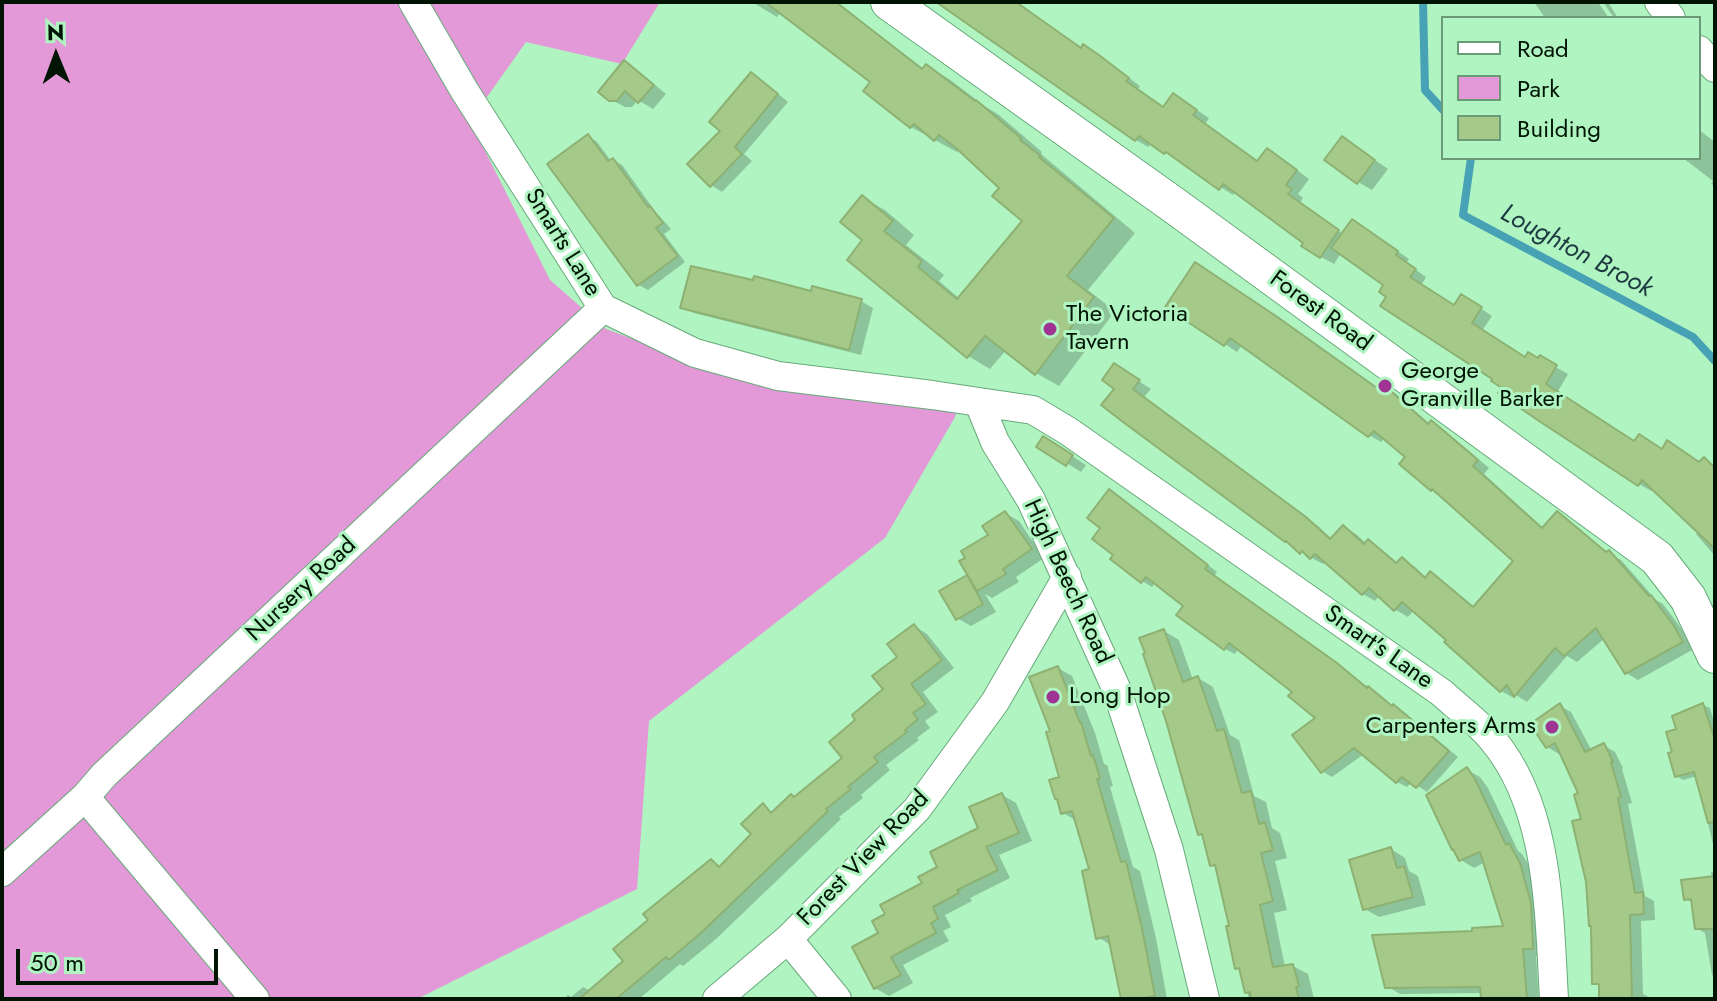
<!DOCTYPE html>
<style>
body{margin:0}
#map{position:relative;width:1717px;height:1001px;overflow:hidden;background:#b0f4c2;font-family:Jost,sans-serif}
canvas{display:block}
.frame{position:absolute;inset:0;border:4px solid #001404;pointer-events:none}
.legend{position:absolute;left:1441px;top:16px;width:260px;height:144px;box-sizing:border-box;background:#b0f4c2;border:2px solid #6a9a76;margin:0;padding:10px 14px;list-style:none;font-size:24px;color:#001404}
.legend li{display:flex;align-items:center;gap:16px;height:40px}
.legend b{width:40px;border:2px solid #6a9a76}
.north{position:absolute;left:16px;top:16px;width:80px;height:80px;-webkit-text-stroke:6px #b0f4c2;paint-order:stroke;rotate:359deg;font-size:22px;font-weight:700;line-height:32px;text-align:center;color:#001404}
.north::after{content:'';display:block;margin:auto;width:28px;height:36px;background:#001404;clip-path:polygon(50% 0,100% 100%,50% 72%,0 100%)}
.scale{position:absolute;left:16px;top:949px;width:202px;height:36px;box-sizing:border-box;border:4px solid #001404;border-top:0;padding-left:10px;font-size:24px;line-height:28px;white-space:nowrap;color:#001404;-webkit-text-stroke:6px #b0f4c2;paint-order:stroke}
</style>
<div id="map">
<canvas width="1717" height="1001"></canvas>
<div class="frame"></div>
<ul class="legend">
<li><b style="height:10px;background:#fff"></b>Road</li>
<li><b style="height:22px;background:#e398d7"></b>Park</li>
<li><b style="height:22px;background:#a4c988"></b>Building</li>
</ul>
<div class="north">N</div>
<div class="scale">50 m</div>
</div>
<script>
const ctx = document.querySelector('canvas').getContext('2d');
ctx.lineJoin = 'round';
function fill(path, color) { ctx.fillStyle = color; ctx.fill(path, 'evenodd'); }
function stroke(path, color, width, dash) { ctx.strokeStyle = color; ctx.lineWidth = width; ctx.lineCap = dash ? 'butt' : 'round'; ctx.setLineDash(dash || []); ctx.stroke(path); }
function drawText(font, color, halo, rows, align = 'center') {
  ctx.font = font + ' Jost,sans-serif'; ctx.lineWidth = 6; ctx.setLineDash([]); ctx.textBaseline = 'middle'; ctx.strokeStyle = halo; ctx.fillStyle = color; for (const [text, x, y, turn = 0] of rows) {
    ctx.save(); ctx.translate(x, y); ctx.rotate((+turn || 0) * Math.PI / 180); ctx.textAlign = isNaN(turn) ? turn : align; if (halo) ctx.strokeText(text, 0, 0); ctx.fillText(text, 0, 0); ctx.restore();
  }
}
const green = new Path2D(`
 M2,2H660L622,64L526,42L470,121L550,280L606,329L670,353L959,404L955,417L885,538L649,721L637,889L417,999H2Z`);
const shadow = new Path2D(`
 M752,2H836L924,69L927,66L949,79L986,107L999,115L1042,152L1041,154L1135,233L1088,290L1115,311L1059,386L1036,373L1006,350L990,369L968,356L865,240L863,198L885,210L914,235L906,245L944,275L939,281L960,299L1025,221L1002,187L959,150L957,152L911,127L866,90L873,82L781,11L777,17Z
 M940,2H1015L1082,49L1097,54L1140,86L1138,89L1164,109L1174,95L1209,118L1205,124L1258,162L1268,150L1281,158L1309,179L1298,194L1303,198L1300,203L1343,234L1364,228L1409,259L1406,263L1426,277L1421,286L1455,307L1473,303L1492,316L1482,331L1526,359L1539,360L1540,358L1568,374L1557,393L1635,443L1663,451L1700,464L1704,460L1715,466V556L1696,534L1699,531L1653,488L1651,491L1639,484L1505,387L1389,296L1386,284L1341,253L1334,264L1321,257L1306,243L1236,191L1233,195L1152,143L1148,147L1136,140Z
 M1534,2H1598L1609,18H1545Z
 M1603,2H1608L1618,18H1614Z
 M624,63L638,71L666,94L653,109L638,100L632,107H625L610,99Z
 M752,75L763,81L788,102L744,154L752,161L722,192L711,185L723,131Z
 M1699,130L1715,142V186L1711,184L1713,181L1683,158H1699Z
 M588,136L597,142L611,161L613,160L622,165L655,211L671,229L664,234L685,262L648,290L639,285Z
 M1343,138L1388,169L1372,190L1358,182Z
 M813,293L861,301L873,308L861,355L694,313L683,307Z
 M1168,306L1378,390L1382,386L1394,393L1430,424L1432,423L1444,430L1489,468L1484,474L1544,529L1558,514L1570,521L1608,553L1621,560L1656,600L1663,604L1686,635L1694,649L1638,680L1626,673L1605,638L1577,662L1567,656L1527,702L1516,695L1514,698L1501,691L1448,639L1414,610L1408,617L1396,610L1380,595L1375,601L1363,594L1326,561L1323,564L1301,552L1104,405L1126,373L1151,389L1144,397L1318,526L1332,539L1343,527L1356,534L1367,544L1369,542L1381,549L1399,564L1402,560L1415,567L1427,578L1430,573L1442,580L1475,608L1515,561L1443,495L1432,489L1408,457L1385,438L1381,442L1369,435L1242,345L1237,352Z
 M1039,446L1058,447L1086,465L1081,472Z
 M1120,497L1217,572L1214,576L1347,671L1394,707L1404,712L1458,757L1427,792L1412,782L1407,787L1397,782L1364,754L1332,777L1322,771L1319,718L1294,691L1239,648L1235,654L1225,649L1186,606L1156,582L1152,587L1142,581L1116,554Z
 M1005,513L1019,521L1044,558L1016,577L1019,582L992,598L985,594L996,612L971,626L957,618L967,578L973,581L991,535Z
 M914,626L927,634L954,668L923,692L938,712L925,721L930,728L917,738L919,740L886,765L890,770L861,795L863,798L839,817L841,819L716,939L683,966L680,964L639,999H563L568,995L571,997L583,987L591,991L626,962L650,920L712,861L722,867L754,834L763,806L774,813L795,799L845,759L858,720L885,690Z
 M1164,631L1179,640L1193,680L1198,678L1213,687L1230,735L1239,740L1254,796L1266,802L1272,828L1280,833L1287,858L1275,861L1287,910L1274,913L1285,967L1293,966L1308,974L1314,999H1249L1241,971L1237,968L1232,927L1217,868L1212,865L1204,836L1199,834Z
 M1058,668L1072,676L1095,733L1104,764L1107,765L1113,786L1110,787L1133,867L1140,871L1156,938L1167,999H1123L1112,946L1098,937L1091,871L1077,821L1063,813L1061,779L1052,732Z
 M1703,705L1710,708L1715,726V853L1697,776L1683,780L1677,776L1674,753L1678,730Z
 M1560,706L1571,712L1592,751L1604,745L1615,752L1623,768L1622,769L1632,803L1628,804L1645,896L1654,901L1655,920L1641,921L1643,994L1652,999H1601V987L1594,983L1593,926L1581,794L1561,752L1559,754L1547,747Z
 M1467,770L1480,777L1488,788L1518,851L1522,854L1534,873L1546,955L1536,956L1539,999H1483V993L1400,994L1387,986L1506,928L1485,862L1474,868L1461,860Z
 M1002,795L1016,803L1032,841L999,855L1010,878L970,898L972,901L945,915L951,927L943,931L949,941L903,965L913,983L889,996L875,988L881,933L940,868L981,829Z
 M1391,849L1405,858L1409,871L1418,876L1426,905L1379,917L1365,909Z
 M1711,872H1715V977L1712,975L1705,933L1696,928L1693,903L1686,899L1712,878Z`);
const stream = new Path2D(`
 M1423,2L1425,90L1443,110
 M1471,158L1463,215L1693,337L1715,361`);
const building = new Path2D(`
 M765,2H836L922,69L926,64L975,101L976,100L1021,138L1020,140L1041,156L1039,157L1114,218L1067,276L1094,297L1035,375L985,336L967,358L847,260L862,240L840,222L862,195L893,221L884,231L922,261L918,267L957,299L1022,221L992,196L999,188L956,148L939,135L934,141L914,124L910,128L863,91L870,82Z
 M936,2H1016L1081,48L1083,44L1099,55L1129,78L1126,81L1163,107L1173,93L1197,110L1193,115L1257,161L1267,148L1297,170L1286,185L1292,189L1288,194L1339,230L1320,258L1301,246L1303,243L1223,184L1219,190L1166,152L1164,154L1139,136L1135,141Z
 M624,60L654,85L638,103L625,91L617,101H609L598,92Z
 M751,72L778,94L735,147L742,154L710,187L687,164L720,131L709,122Z
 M588,134L608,161L613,158L648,207L650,206L663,223L656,228L678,256L637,286L547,164Z
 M1342,136L1375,160L1357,184L1324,160Z
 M1352,219L1398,251L1396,255L1416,269L1410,277L1454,305L1461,294L1482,307L1472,323L1525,357L1528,352L1538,358L1540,355L1557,365L1546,384L1634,441L1639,434L1662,449L1667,440L1699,462L1704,457L1715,468V549L1642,480L1638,486L1539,421L1498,393L1502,388L1491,381L1492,379L1380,306L1386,297L1379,292L1383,285L1331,248Z
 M1195,262L1276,316L1377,388L1382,383L1428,424L1431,420L1478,460L1473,466L1542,528L1557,511L1606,552L1609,550L1649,596L1651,595L1674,626L1683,642L1625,674L1596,628L1564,656L1555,648L1514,697L1507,685L1500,692L1444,642L1446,640L1402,602L1394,611L1369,588L1362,595L1315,554L1310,559L1302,551L1300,554L1286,541L1285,542L1123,422L1101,405L1114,389L1102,380L1114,363L1140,380L1133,389L1306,517L1330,539L1343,525L1364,544L1368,539L1396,563L1402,557L1425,578L1430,571L1473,607L1513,561L1432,489L1431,491L1399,464L1405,457L1374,431L1368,437L1230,338L1224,346L1165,307Z
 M691,266L753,280L754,276L811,291L812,286L862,299L849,350L680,308Z
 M1043,436L1073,455L1066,466L1036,447Z
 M1109,489L1208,565L1205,569L1337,663L1367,688L1368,686L1392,706L1393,704L1449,751L1416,788L1402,777L1396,783L1354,748L1321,773L1292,735L1315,718L1288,696L1292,692L1229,643L1224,650L1176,615L1183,606L1146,577L1141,583L1110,559L1113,555L1092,539L1100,528L1087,518Z
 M1005,511L1032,549L1003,569L1006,574L977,591L959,561L965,558L961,551L988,535L982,526Z
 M967,575L983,604L956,620L939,591Z
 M914,624L942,660L911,684L926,704L913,713L918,719L905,730L907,732L874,757L878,762L848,787L851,789L826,809L828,811L702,932L669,960L666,957L616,999H579L623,961L613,949L648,920L643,914L711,859L719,867L751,834L741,824L763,803L771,813L791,794L794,797L842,758L829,742L855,720L852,715L883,689L872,676L897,657L887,644Z
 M1164,629L1183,682L1198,676L1217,731L1224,729L1242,793L1251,791L1259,824L1265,822L1273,850L1261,853L1273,901L1260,905L1273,967L1293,964L1299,986L1296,987L1299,999H1251L1250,992L1245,993L1239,968L1235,969L1226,926H1229L1215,865L1210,866L1202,834L1198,835L1166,721L1143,654L1145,653L1139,638Z
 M1058,666L1080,723L1081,722L1091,756L1093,755L1100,778L1097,779L1121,862L1126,861L1142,928L1155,996L1138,999H1121L1108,936L1096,939L1082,871L1089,869L1072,811L1061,814L1057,799H1055L1049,780L1059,777L1046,732L1050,731L1029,677Z
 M1560,703L1585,752L1604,743L1613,762H1611L1621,797L1618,798L1635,893L1643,892L1644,914L1630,915L1632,999H1599V984H1592L1591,926H1589L1586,882L1572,821L1581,819L1574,795L1578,793L1555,743L1546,748L1530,724Z
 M1703,703L1715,740V822L1708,823L1694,772L1675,777L1668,753L1672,752L1666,732L1676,729L1672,716Z
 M1467,767L1475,779L1506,845L1509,843L1520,863L1531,903L1533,949H1523L1527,999H1481L1480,987L1385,988L1372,935L1472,931V928L1503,926L1480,852L1459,861L1453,849L1452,850L1426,795Z
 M1002,793L1019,833L986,847L998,870L957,890L959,893L933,907L938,919L931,923L936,933L891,957L901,975L874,989L852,947L878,933L872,921L885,914L880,905L922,883L918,877L937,867L930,852L978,828L969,807Z
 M1391,847L1397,868L1404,866L1413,897L1363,910L1349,860Z
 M1715,876V929H1695L1691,899L1684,900L1681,880Z`);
const minor = new Path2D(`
 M413,2L464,90L603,308L695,353L778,376L932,395L1033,410L1068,431L1442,693C1458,708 1478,722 1492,739C1550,807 1549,914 1554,999
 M1659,2L1671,18
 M1699,50L1715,68
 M979,403L995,442L1031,500L1116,688L1169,850L1205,999
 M85,797L255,999
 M2,872L85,797L104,775L603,308
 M788,939L837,999
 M717,999L788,939L917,809L995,702L1067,577`);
const tertiary = new Path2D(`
 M889,2L1175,206L1657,558L1688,598L1715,655`);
const markers = [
 [1050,329,8,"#9f3494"],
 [1385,386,8,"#9f3494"],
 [1053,697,8,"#9f3494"],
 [1552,727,8,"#9f3494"]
];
const streetNames = [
 ["Smarts Lane",562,243,58],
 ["Forest Road",1320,312,36],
 ["High Beech Road",1067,582,65],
 ["Nursery Road",302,590,-43],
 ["Smart's Lane",1378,648,35],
 ["Forest View Road",864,859,-46]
];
const poiNames = [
 ["The Victoria",1066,315],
 ["Tavern",1066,343],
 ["George",1401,372],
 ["Granville Barker",1401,400],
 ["Long Hop",1069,697],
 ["Carpenters Arms",1536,727,"right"]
];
const waterNames = [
 ["Loughton Brook",1576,252,28]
];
fill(green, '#e398d7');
fill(shadow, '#0003');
stroke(stream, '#46a2b4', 8);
fill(building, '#a4c988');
stroke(building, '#8db172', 2);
stroke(minor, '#68a97b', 30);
stroke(tertiary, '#68a97b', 38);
stroke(minor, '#fff', 28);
stroke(tertiary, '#fff', 36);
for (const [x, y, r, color] of markers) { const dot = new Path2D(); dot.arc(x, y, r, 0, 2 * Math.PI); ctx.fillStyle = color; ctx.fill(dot); stroke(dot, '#b0f4c2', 3); }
drawText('24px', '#001404', '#b0f4c2', streetNames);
drawText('24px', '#001404', '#b0f4c2', poiNames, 'left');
drawText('italic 26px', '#1e3b41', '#b0f4c2', waterNames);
</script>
